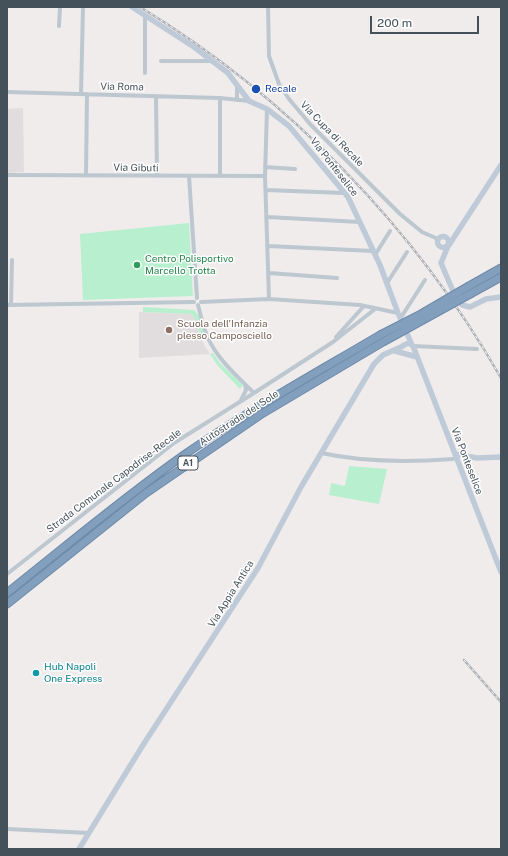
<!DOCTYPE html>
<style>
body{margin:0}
#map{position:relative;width:508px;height:856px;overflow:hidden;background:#f0ecec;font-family:"Public Sans",sans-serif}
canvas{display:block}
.frame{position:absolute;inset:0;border:8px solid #44505a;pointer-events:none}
.scale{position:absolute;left:370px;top:16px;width:109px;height:18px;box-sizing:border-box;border:2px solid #44505a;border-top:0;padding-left:5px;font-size:12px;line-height:14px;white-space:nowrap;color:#44505a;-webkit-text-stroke:3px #fff;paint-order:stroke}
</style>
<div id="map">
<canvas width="508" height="856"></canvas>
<div class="frame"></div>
<div class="scale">200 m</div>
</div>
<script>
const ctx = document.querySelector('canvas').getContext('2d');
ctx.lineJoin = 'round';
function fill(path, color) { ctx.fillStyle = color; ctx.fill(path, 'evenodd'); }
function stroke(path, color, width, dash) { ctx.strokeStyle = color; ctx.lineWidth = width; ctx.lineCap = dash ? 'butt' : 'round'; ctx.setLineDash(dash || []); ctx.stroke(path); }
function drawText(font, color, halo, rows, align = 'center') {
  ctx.font = font + ' "Public Sans",sans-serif'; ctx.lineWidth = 3; ctx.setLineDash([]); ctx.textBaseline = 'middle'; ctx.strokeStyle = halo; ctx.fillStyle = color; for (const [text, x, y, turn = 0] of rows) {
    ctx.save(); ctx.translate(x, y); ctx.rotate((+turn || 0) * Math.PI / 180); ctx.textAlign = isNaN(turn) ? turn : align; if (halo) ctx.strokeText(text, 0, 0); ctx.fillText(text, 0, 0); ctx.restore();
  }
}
const education = new Path2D(`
 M23,108L24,172L7,173V109Z
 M139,312L192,314L197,322L200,338L210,354L139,358Z`);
const green = new Path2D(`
 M189,223L193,296L83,300L80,234Z
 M143,307L194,310L199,316L205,338L200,339L197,322L192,314L143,312Z
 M213,353L221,364L243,385L240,389L218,366L210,354Z
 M349,466L387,469L379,504L329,495L331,483L345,486Z`);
const street = new Path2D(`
 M268,7L269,56L279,84L289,99L310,124L400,214L422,232L438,239
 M59,26L60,7
 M161,61H213
 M145,73V16
 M237,85V100
 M7,92L220,98L249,101
 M81,94L83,7
 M156,96L157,176
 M220,98V176
 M267,109L265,176L269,299
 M265,167L295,169
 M7,175L265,176
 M86,175L87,94
 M189,176L197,298
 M266,190L344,193
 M267,217L360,222
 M268,246L373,251
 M375,255L390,231
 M269,273L337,278
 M387,283L407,252
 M201,302L269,299L360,305L398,313
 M7,305L194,302
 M11,305L12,260
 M198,305C201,316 203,328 208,338C218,360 237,376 254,393L333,342L375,309
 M400,319L425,280
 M336,337L364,306
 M413,346L477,349
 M241,400L246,390L245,384
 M321,453C362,462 412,462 453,459
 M7,574L174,443L254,393
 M7,829L89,833`);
const secondary = new Path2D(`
 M132,7L194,47L228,73L249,101L267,109L289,126L348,197L380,265L398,313L412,345
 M437.5 242a5.5 5.5 0 1 1 11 0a5.5 5.5 0 1 1-11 0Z
 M449,245L501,165
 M448,246L441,263L453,291
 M462,305L470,307L486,299L501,297
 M404,345L409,343L413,346L501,572
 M395,351L417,357
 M455,454L477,458L501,457
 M79,849L143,745L258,568L301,487L374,364L383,355L403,346`);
const highway = new Path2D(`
 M469,286L501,268
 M472,293L501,277
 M7,593C65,547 123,498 184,455C247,411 314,374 380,335
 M7,604L146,493L260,415L383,342`);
const rail = new Path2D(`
 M140,7C287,96 416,229 501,378
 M464,660L501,702`);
const highwayBridge = new Path2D(`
 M380,335L421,314L469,286
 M383,342L472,293`);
const markers = [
 [256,89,5,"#1a4fb4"],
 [137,265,4,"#2e9e5b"],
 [169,330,4,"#8d6e63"],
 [36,673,4,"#0f9aa8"]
];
const shields = [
 [188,463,20]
];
const shieldNames = [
 ["A1",188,463]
];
const streetNames = [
 ["Via Roma",122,87,1],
 ["Via Cupa di Recale",332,134,46],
 ["Via Ponteselice",334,167,52],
 ["Via Gibuti",136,168,1],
 ["Autostrada del Sole",239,418,-33],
 ["Via Ponteselice",467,461,69],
 ["Strada Comunale Capodrise-Recale",114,481,-37],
 ["Via Appia Antica",231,594,-58]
];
const transitNames = [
 ["Recale",265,89]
];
const leisureNames = [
 ["Centro Polisportivo",145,259],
 ["Marcello Trotta",145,271]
];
const educationNames = [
 ["Scuola dell'Infanzia",177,324],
 ["plesso Camposciello",177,336]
];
const cultureNames = [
 ["Hub Napoli",44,667],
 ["One Express",44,679]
];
fill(education, '#e1ddde');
fill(green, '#b8efce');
stroke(highway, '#6e8aa9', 9);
stroke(street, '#bcc7d0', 4);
stroke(secondary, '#becad7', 5.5);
stroke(highway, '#829fbe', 7);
stroke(rail, '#aeb2b7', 2.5);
stroke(rail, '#fff', 1, [3]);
stroke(highwayBridge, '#6e8aa9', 9, []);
stroke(highwayBridge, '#829fbe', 7);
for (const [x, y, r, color] of markers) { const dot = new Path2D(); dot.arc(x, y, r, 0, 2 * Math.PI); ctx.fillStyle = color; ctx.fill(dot); stroke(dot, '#fff', 1.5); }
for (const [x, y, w] of shields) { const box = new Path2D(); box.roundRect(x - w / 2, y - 7, w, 14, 3); ctx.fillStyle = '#fff'; ctx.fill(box); stroke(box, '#44505a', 1); }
drawText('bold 9px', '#44505a', null, shieldNames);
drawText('10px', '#44505a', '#fff', streetNames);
drawText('10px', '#164399', '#fff', transitNames, 'left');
drawText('10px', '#27864d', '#fff', leisureNames, 'left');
drawText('10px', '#785e54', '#fff', educationNames, 'left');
drawText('10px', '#0d838f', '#fff', cultureNames, 'left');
</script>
